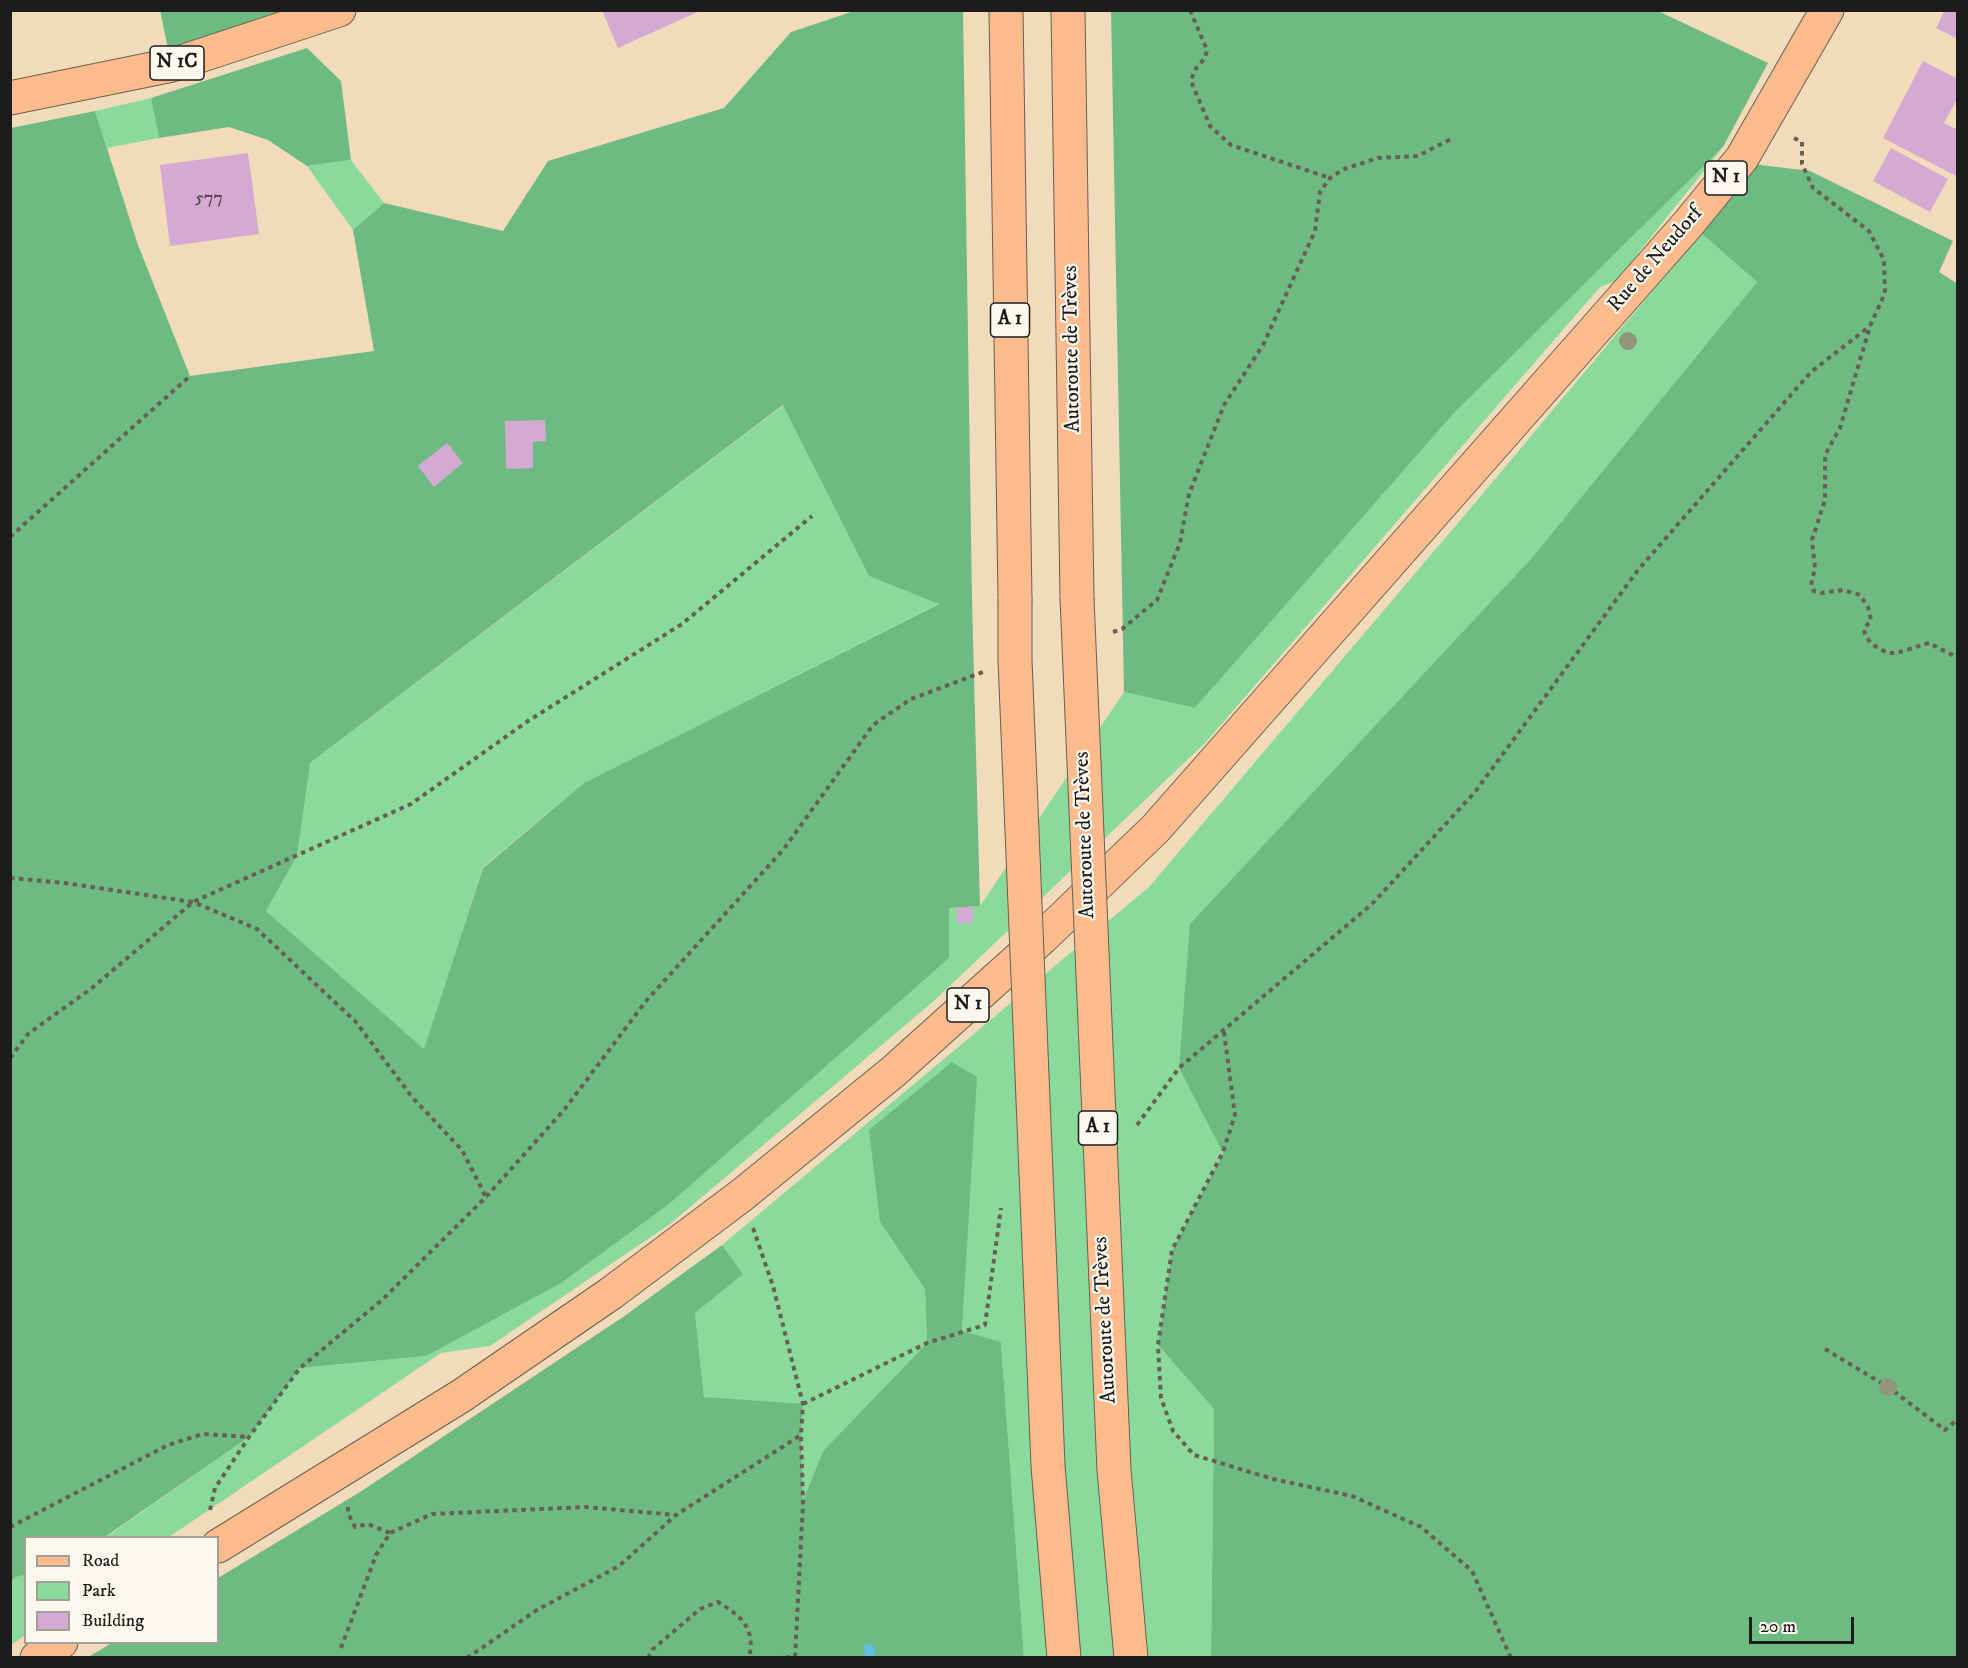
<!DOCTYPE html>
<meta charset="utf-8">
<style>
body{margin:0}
#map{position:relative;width:1968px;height:1668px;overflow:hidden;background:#f1dbbb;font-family:"IM FELL DW Pica",serif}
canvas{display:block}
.frame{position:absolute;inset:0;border:12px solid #1c1c1c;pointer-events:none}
.legend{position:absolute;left:24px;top:1536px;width:195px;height:108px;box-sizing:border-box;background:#fbf7ec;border:2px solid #a29f99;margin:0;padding:8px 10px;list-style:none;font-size:18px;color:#1c1c1c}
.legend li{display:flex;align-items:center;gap:12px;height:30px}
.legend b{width:30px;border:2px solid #a29f99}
.scale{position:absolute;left:1749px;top:1617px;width:105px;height:27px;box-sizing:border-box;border:3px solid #1c1c1c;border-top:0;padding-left:8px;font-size:18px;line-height:21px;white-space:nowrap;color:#1c1c1c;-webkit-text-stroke:4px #fbf7ec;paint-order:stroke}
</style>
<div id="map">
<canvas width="1968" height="1668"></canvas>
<div class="frame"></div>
<ul class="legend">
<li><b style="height:8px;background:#fbbb8d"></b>Road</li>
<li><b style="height:16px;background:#89da9b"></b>Park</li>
<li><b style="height:16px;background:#d5aad2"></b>Building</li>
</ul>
<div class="scale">20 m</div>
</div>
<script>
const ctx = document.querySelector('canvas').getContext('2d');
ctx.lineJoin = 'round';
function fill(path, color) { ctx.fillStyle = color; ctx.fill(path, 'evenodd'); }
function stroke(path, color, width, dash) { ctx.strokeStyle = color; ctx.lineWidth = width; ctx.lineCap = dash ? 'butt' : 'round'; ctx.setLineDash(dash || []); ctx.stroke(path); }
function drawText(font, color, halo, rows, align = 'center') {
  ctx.font = font + ' "IM FELL DW Pica",serif'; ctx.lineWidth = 4.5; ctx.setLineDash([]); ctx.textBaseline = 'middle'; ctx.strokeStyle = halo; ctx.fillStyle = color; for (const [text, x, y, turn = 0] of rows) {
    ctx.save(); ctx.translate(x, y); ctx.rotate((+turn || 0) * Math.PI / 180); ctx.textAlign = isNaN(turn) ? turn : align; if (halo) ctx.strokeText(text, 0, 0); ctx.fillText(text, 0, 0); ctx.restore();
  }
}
const green = new Path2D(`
 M151,98L159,138L107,148L95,111Z
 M1723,147L1616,281L1600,287L1206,742L935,1000L670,1224L490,1346L441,1353L169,1537L105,1538L249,1437L300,1368L426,1356L949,908L980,906L1124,692L1195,708L1455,412Z
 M351,160L384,203L353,230L307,166Z
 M1701,233L1757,282L1530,560L1179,1068L1223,1152L1172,1250L1158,1345L1214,1409L1211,1657H1024L1001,1342L962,1332L976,1077L880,1222L925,1289L927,1343L823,1451L803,1503L801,1436L803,1405L704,1397L695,1313L742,1274L722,1245L1149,887L1485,491Z
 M784,405L869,576L940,603L584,783L483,867L424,1050L266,911L297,856L309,764Z
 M25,1575V1635L11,1645V1582L16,1577Z`);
const forest = new Path2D(`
 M160,10H281V11L168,49Z
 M854,11H963L972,600L980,906L949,908V958L669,1204L561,1283L426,1356L300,1368L249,1437L105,1537L26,1538L25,1575L16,1577L11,1582V128L95,111L138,245L190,376L374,351L353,230L384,203L503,231L548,161L724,108L791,32ZM783,405L869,576L939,604L584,783L483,868L424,1049L266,911L297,856L310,763Z
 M1111,11H1658L1768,63L1723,147L1455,412L1195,708L1124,692Z
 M307,48L341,81L351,160L307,166L268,140L229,127L159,138L151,98Z
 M1753,164L1810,171L1953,241L1939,272L1958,284L1957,1657H1211L1214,1409L1158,1345L1172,1250L1223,1153L1179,1068L1190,924L1530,560L1757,282L1701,233Z
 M952,1062L977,1077L962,1331L1001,1342L1024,1657H88L112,1643L218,1642V1578L360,1492L623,1317L722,1245L743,1274L695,1313L704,1397L803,1404L801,1436L803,1501L823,1451L927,1343L925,1289L880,1222L869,1130Z`);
const stream = new Path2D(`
 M869,1649L871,1658`);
const building = new Path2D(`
 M602,10H702L618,48Z
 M1945,10H1958V39L1936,28Z
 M1923,61L1958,79V97L1944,123L1958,130V177L1883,138Z
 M1891,148L1948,179L1930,212L1873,181Z
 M248,153L259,234L170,246L160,165Z
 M545,420L546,441L533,442V468L506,469L505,421Z
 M447,443L463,463L434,487L418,466Z
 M957,907H973V923H957Z`);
const path = new Path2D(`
 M1190,10L1207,50L1205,58L1194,71L1191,81L1210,126L1231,145L1330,178
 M1794,138L1802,142V164L1813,188L1869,231L1884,260L1885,293L1870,326L1840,428L1825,455V500L1812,540L1815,568L1811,585L1814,591L1821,593L1843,590L1860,595L1868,607L1871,620L1864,629C1865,641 1879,651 1891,653C1899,654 1920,645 1929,643L1958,658
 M10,537L190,376
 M1113,632L1122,629L1157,600L1180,543L1189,494L1224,405L1263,345L1315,231L1320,192L1330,178L1344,169L1378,158L1418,156L1451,139
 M10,878L65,883L193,902L257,929L356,1022L412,1097L462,1150L486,1197
 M1224,1032L1235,1115L1223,1152L1172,1250L1158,1345L1161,1398L1173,1431L1194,1455L1273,1479L1352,1496L1421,1527L1472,1571L1511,1658
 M10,1058L28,1034L92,988L193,902L411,804L528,721L682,624L812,516
 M1137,1125L1179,1068L1372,904L1475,792L1638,570L1811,372L1870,326
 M753,1228L773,1286L803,1404L801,1435L803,1503L795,1658
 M1825,1349L1888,1387L1945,1430L1958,1419
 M803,1404L927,1343L985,1325L1001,1208
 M348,1507V1513L355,1527L368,1524L390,1533
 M210,1510L215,1488L249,1437L300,1368L382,1300L486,1197L564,1110L646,1001L783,850L873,725L911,699L983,672
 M10,1527L168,1445L203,1434L249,1437
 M341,1648L376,1555L390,1533L432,1514L586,1507L676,1515
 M467,1658L537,1610L619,1566L676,1515L801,1435
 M648,1658L653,1649L700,1609L718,1602C741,1616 756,1628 749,1658
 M777,1658L795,1657`);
const primary = new Path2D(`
 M10,98L172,65L339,10
 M218,1546L461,1396L610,1294L742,1195L894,1071L1044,936L1156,828L1688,224L1742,158L1827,10
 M37,1658L61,1642`);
const motorway = new Path2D(`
 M1006,10L1015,599
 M1068,10L1077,598`);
const motorwayBridge = new Path2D(`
 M1077,598L1114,1470L1131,1658
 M1015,599V660L1048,1466L1064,1658`);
const trees = [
 [1628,341],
 [1888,1387]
];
const numberNames = [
 ["577",209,199]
];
const shields = [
 [177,63,54],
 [1726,178,42],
 [1010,320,39],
 [968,1005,42],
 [1098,1128,39]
];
const shieldNames = [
 ["N 1C",177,63],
 ["N 1",1726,178],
 ["A 1",1010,320],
 ["N 1",968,1005],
 ["A 1",1098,1128]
];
const streetNames = [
 ["Rue de Neudorf",1656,260,-49],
 ["Autoroute de Trèves",1073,349,-91],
 ["Autoroute de Trèves",1086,835,-92],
 ["Autoroute de Trèves",1106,1320,-93]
];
fill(green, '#89da9b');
fill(forest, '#6eba83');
stroke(stream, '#63bfe1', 10);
fill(building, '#d5aad2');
stroke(primary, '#675f54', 35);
stroke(motorway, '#675f54', 35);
stroke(path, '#675f54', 4, [4.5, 4.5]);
stroke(primary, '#fbbb8d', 33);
stroke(motorway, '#fbbb8d', 33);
stroke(motorwayBridge, '#675f54', 35, []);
stroke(motorwayBridge, '#fbbb8d', 33);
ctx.fillStyle = '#91967c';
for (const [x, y] of trees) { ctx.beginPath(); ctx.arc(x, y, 9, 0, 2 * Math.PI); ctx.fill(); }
drawText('18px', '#4a404a', null, numberNames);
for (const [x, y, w] of shields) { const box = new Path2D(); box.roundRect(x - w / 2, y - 17, w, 34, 4.5); ctx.fillStyle = '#fbf7ec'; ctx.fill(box); stroke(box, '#1c1c1c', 1.5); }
drawText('bold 20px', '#1c1c1c', null, shieldNames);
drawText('21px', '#1c1c1c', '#fbf7ec', streetNames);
</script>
